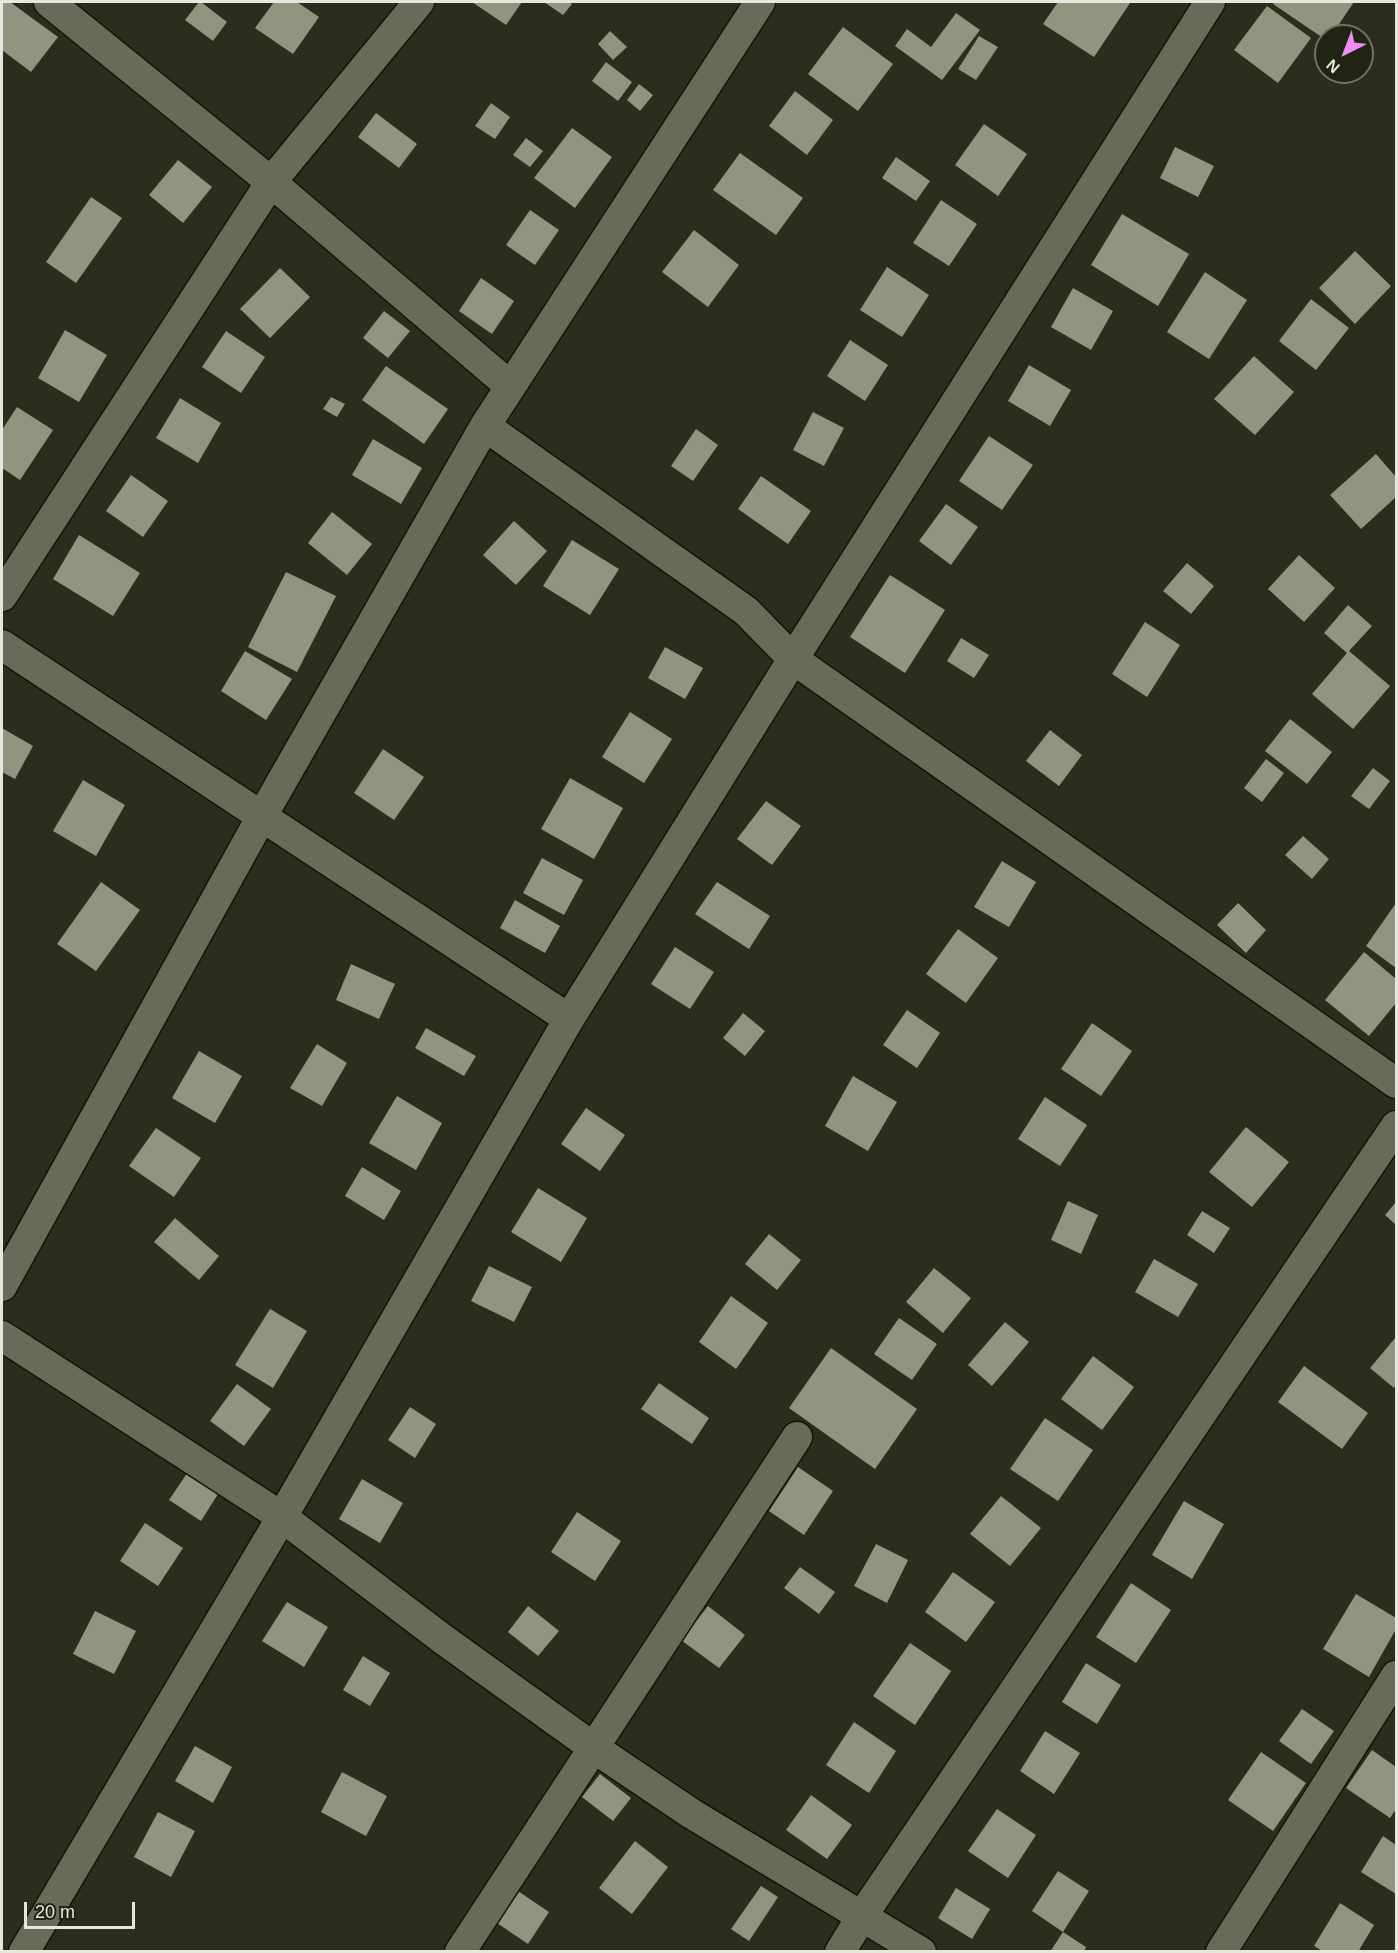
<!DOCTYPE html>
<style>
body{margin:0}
#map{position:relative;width:1398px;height:1953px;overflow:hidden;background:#2a2e1c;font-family:Helvetica,sans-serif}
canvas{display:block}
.frame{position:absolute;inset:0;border:3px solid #e5e8dd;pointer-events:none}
.north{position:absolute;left:1314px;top:24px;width:60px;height:60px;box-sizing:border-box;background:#202413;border:2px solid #6f7264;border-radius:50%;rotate:222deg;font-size:16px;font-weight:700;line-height:24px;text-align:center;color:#e5e8dd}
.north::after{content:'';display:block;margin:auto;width:21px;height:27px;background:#f18bf5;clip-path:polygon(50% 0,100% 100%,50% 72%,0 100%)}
.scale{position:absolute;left:24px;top:1902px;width:111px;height:27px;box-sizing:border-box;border:3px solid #e5e8dd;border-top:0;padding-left:8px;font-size:18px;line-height:21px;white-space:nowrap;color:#e5e8dd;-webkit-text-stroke:4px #202413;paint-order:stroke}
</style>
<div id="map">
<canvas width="1398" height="1953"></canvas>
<div class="frame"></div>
<div class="north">N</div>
<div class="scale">20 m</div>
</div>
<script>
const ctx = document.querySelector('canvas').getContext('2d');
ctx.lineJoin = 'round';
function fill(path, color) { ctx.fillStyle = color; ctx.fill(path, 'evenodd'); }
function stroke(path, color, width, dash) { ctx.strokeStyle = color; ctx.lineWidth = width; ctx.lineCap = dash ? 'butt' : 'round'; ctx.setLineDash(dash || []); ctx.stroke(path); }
const building = new Path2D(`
 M2,2H10L58,37L31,72L2,50Z
 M199,2H201L227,22L213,41L185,20Z
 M274,2H297L319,17L293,54L255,28Z
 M472,2H522L506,25Z
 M544,2H568L572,4L563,15Z
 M1058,2H1127L1130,3L1094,57L1043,24Z
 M1275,2H1354L1331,36H1326V40L1273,4Z
 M1267,6L1311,38L1278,83L1234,50Z
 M956,13L980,30L942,80L895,46L907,29L931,47Z
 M843,27L893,64L858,111L808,74Z
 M610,31L627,47L613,60L598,44Z
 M979,36L998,47L976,80L958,69Z
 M606,62L632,82L618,101L592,81Z
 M639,84L653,95L640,111L627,100Z
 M795,91L833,120L807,155L769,126Z
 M491,103L510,117L495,139L475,126Z
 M376,113L417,144L399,168L358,137Z
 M984,124L1027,154L998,196L955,165Z
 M572,128L612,157L575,208L534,178Z
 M526,138L543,151L530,167L513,155Z
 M1175,147L1214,166L1198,197L1160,178Z
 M740,153L803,198L776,235L713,190Z
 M896,157L930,181L916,201L882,178Z
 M178,160L212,187L183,223L149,195Z
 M91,197L122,218L76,283L46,262Z
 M941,200L977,224L949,266L913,243Z
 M530,210L559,230L535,265L506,245Z
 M1122,214L1189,254L1158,306L1091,265Z
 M694,230L739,265L708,307L662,272Z
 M1355,251L1391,286L1355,324L1319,288Z
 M887,267L929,295L902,337L860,310Z
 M280,268L310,297L270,338L240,309Z
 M1205,272L1247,300L1209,359L1167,332Z
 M481,278L514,301L492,334L459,311Z
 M1073,288L1113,311L1091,350L1051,327Z
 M1311,299L1349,328L1316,370L1279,341Z
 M384,311L410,331L388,358L363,338Z
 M65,330L107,355L79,402L38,378Z
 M226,331L265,357L241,393L202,367Z
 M850,340L888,365L865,401L827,376Z
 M1254,356L1294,392L1255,435L1214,399Z
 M1029,365L1071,390L1050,426L1008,401Z
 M386,366L448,409L424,444L362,400Z
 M331,397L345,404L337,417L323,409Z
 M180,398L221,423L198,463L156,438Z
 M17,407L53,430L20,480L2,468V430Z
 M813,412L844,428L824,466L793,450Z
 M696,429L718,445L693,481L671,466Z
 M989,436L1033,465L1002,510L959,481Z
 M373,439L422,468L401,504L352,475Z
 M1376,454L1396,477V497L1361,529L1330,495Z
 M131,475L168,501L143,537L106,511Z
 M761,476L811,511L788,544L738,509Z
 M946,504L978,527L951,565L919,541Z
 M332,512L372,544L347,575L308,543Z
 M514,521L547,551L516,585L483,555Z
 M79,535L140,573L113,616L53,579Z
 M572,540L619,569L590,615L543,586Z
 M1299,555L1335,588L1304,622L1268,589Z
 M1187,563L1214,586L1191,614L1163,591Z
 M286,572L336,596L297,672L248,647Z
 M890,575L945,610L905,673L850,637Z
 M1348,605L1372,626L1349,651L1390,686L1353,729L1312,694L1347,653L1324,633Z
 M1145,622L1180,645L1147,697L1112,674Z
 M961,638L989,655L974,678L947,661Z
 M665,647L703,668L685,699L648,678Z
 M245,651L292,679L266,720L221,691Z
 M630,712L672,739L644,783L602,757Z
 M1290,719L1332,752L1307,784L1265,751Z
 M2,728L33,746L15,779L2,772Z
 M1050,730L1082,755L1059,786L1026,761Z
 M383,749L424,777L394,820L354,793Z
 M1266,759L1284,773L1262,802L1244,788Z
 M1373,768L1390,781L1369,809L1351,796Z
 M570,778L623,808L594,859L541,829Z
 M83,780L125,805L96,856L53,831Z
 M766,801L801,826L772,865L737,839Z
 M1303,836L1329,859L1312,879L1285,855Z
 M542,858L583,880L564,915L523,893Z
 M1002,861L1036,882L1009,927L974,907Z
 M101,882L140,910L96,971L57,944Z
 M717,882L770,916L749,949L695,914Z
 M515,900L560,926L545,953L500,928Z
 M1238,903L1266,930L1246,953L1217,925Z
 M1396,903V968L1366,946Z
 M958,929L998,958L966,1003L926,974Z
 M675,947L714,972L690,1009L651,984Z
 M1364,952L1396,979V1003L1369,1036L1325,1000Z
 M351,964L395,984L379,1019L336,1000Z
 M907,1010L940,1033L917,1068L883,1045Z
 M743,1013L765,1031L745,1056L723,1038Z
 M1092,1023L1132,1051L1101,1096L1061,1069Z
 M426,1028L476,1056L464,1076L415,1048Z
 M317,1044L347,1063L322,1106L290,1088Z
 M199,1051L242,1076L215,1123L172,1098Z
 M853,1076L897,1102L868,1151L825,1126Z
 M397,1096L442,1123L416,1170L369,1143Z
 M1045,1097L1087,1125L1060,1166L1018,1139Z
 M586,1108L625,1135L600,1171L561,1144Z
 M1246,1127L1289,1162L1252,1207L1209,1172Z
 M156,1128L201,1158L174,1197L129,1166Z
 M362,1167L401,1191L384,1220L345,1196Z
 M538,1188L587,1218L561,1262L511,1232Z
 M1068,1201L1098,1215L1081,1254L1051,1240Z
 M1396,1202V1225L1385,1215Z
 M1202,1211L1230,1228L1214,1253L1187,1235Z
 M175,1218L219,1256L199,1280L154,1242Z
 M769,1234L801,1260L777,1290L745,1264Z
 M1154,1259L1198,1284L1178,1317L1135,1292Z
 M489,1266L532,1287L514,1322L471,1301Z
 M934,1268L971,1298L943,1333L906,1302Z
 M731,1296L768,1323L736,1369L699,1342Z
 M270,1309L307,1331L273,1388L235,1365Z
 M899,1318L937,1344L912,1380L874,1354Z
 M1005,1322L1029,1342L992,1386L968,1365Z
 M1396,1337V1384L1394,1388L1370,1368Z
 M831,1348L917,1409L875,1469L789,1408Z
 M1093,1356L1134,1387L1102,1430L1061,1399Z
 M1304,1366L1368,1413L1342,1449L1278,1402Z
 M659,1383L709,1418L692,1444L641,1409Z
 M237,1384L271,1409L244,1446L210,1421Z
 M410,1407L436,1424L415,1458L388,1440Z
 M1045,1418L1093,1450L1058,1501L1010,1469Z
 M192,1466L223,1486L201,1521L169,1500Z
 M798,1467L833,1491L804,1535L769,1511Z
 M362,1479L403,1503L380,1543L339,1519Z
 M1001,1496L1041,1528L1010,1566L970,1534Z
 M1184,1501L1224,1524L1192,1579L1152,1555Z
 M577,1512L621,1541L595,1581L551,1552Z
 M145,1523L183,1548L158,1586L120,1561Z
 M876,1544L908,1560L887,1603L854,1586Z
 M800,1567L835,1592L819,1614L784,1588Z
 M953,1572L995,1602L966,1642L925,1612Z
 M1131,1583L1171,1610L1136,1663L1096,1637Z
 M1356,1594L1396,1618V1629L1369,1677L1323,1649Z
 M287,1602L328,1627L304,1667L262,1641Z
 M528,1606L559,1631L538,1656L508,1632Z
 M708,1606L745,1635L719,1668L681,1640Z
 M95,1611L136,1631L114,1674L73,1654Z
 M910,1643L951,1671L915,1725L873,1696Z
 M363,1656L390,1673L370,1706L343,1690Z
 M1086,1663L1121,1685L1097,1724L1062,1702Z
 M1302,1709L1334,1731L1311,1764L1279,1741Z
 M854,1722L896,1751L869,1793L826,1765Z
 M1045,1731L1080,1753L1054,1794L1020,1771Z
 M195,1746L232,1767L213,1803L175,1781Z
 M1372,1750L1396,1767V1809L1390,1818L1346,1788Z
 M1261,1752L1306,1783L1273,1831L1228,1800Z
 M342,1772L387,1796L366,1836L321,1812Z
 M600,1774L631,1798L613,1821L582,1797Z
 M811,1795L852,1825L827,1859L786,1830Z
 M997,1809L1036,1835L1008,1878L968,1851Z
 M158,1812L195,1831L171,1877L134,1857Z
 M1383,1836L1396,1845V1894L1361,1872Z
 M635,1841L668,1867L632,1914L599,1888Z
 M1058,1871L1089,1891L1063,1932L1032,1911Z
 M761,1886L778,1897L749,1941L731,1929Z
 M956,1888L990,1909L972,1939L938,1918Z
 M515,1889L549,1912L528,1944L494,1921Z
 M1340,1903L1374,1925L1358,1952H1324L1314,1946Z
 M1063,1932L1086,1947L1084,1952H1050Z`);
const street = new Path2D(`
 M49,2L271,182L510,386
 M485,426L746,611L793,659L1396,1083
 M2,596L271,182L419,2
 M2,645L569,1019
 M2,1286L262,816L485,426L760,2
 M2,1336L282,1517L444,1640L594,1748L692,1814L921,1952
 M24,1952L282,1517L569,1019L793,659L1210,2
 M460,1952L797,1437
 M840,1952L862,1916L1396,1126
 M1221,1952L1396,1676`);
fill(building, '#909580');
stroke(street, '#131606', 33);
stroke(street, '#676c58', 30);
</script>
